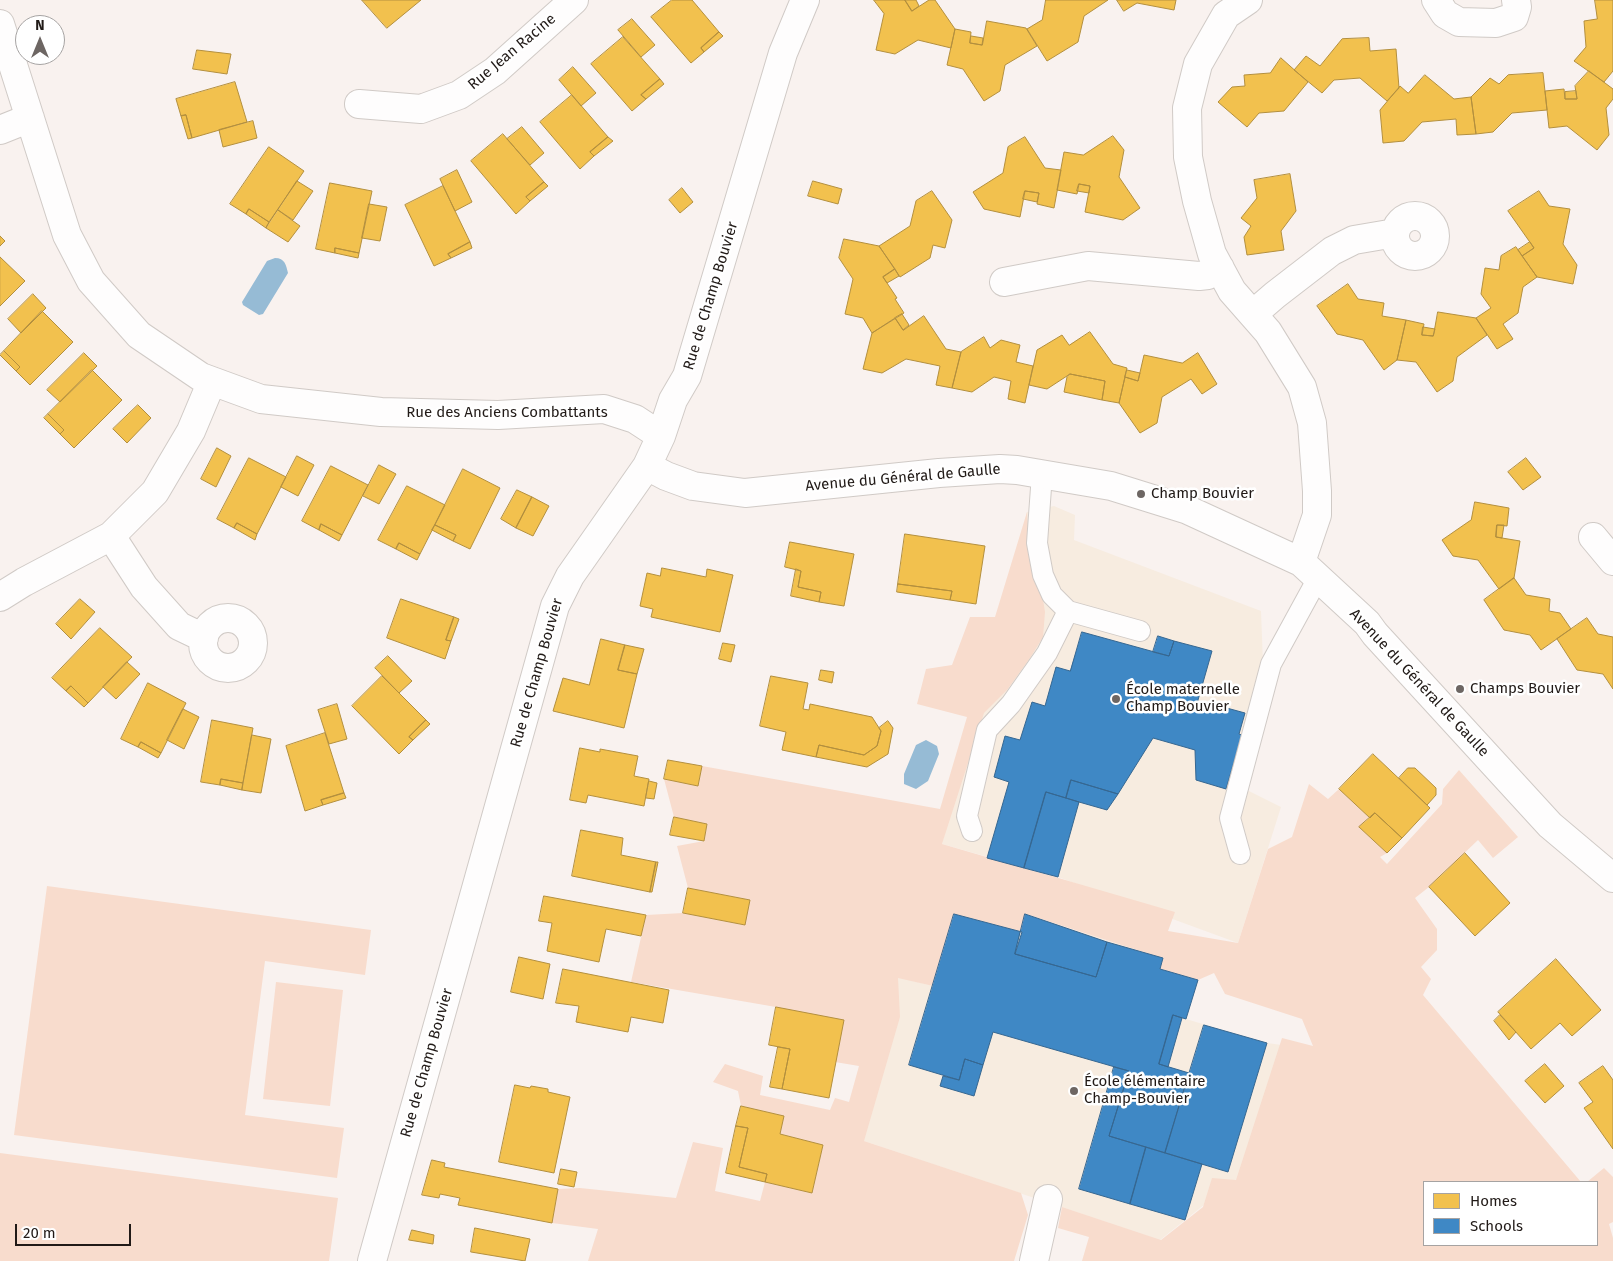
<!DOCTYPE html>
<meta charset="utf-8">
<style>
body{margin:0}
#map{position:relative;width:1613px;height:1261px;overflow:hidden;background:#f9f2ef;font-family:"Fira Sans",sans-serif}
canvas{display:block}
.legend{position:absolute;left:1423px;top:1181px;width:175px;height:65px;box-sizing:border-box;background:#fff;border:1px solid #a6a3a2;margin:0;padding:6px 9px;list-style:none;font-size:15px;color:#211a17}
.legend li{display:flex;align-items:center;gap:10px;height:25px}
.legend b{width:25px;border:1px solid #a6a3a2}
.north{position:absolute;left:15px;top:15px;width:50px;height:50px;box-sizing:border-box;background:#fff;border:1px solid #a6a3a2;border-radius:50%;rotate:0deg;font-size:14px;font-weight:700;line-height:20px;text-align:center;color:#211a17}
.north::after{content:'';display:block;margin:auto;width:18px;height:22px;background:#6d6663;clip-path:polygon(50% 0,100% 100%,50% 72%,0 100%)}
.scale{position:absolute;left:15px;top:1224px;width:116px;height:22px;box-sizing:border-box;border:2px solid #211a17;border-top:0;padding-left:6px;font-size:15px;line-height:18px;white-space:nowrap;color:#211a17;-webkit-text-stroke:4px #fff;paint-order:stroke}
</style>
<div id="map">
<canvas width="1613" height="1261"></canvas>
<ul class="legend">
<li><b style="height:14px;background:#f2c14e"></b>Homes</li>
<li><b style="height:14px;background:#3f88c5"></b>Schools</li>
</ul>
<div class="north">N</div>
<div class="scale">20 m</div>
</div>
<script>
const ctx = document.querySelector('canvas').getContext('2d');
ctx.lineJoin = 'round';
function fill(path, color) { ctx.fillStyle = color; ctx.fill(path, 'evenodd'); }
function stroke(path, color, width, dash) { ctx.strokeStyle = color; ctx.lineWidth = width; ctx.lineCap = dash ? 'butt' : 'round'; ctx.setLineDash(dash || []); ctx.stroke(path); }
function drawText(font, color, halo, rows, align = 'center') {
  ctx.font = font + ' "Fira Sans",sans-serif'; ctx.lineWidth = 5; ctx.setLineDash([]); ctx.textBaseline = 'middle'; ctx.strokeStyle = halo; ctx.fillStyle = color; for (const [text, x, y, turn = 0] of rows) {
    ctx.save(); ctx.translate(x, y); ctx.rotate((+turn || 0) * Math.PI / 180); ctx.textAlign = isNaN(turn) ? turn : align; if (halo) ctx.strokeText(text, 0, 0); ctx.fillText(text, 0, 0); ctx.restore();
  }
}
const education = new Path2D(`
 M1054,506L1075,515L1074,540L1261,611L1263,663L1229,781L1281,807L1238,943L1058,877L942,844L1027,512Z
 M954,914L1021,932L1025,914L1163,958L1160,969L1198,980L1186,1019L1267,1043L1297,1047L1268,1154L1160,1240L849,1136L898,977L933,986Z`);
const green = new Path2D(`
 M1027,512L1029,547L1041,587L1045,612L1043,637L1030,658L1007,690L984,713L942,844L1175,912L1168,931L1238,943L1268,849L1292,837L1309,784L1328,799L1339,789L1369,817L1360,828L1387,853L1380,857L1387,864L1442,804L1443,789L1459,770L1518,837L1493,858L1478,840L1429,887L1415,898L1437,929V950L1421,967L1431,979L1423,995L1581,1182H1424V1245H1597V1182H1587L1604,1168L1613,1177V1222L1609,1224L1613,1238V1261H1082L1089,1237L1058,1228L1062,1207L1161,1240L1203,1207L1212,1178L1236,1180L1282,1038L1313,1046L1302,1019L1225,994L1214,973L1198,980L1160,969L1162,958L1026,914L1022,932L954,914L933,986L898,978L900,1017L864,1141L1021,1193L1028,1215L1014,1261H588L598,1229L552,1223L558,1189L580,1188L676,1198L693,1142L723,1148L715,1191L760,1201L765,1182L812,1193L823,1145L780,1134L784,1116L741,1106L738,1091L713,1082L725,1064L763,1076L760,1095L830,1110L835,1098L849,1102L859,1066L835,1062L776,1007L631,982L646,915L683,913L744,925L750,900L688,888L677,846L704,841L707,824L674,817L664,779L698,786L702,766L940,809L967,717L917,704L926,669L952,665L970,617H995Z
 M47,886L371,930L365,975L265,961L245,1115L344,1128L337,1178L14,1135Z
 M276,982L343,990L330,1106L263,1099Z
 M0,1153L338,1198L329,1261H0Z`);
const water = new Path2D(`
 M275,258C285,258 286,265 288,273L263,314L259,315L243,305L242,302L267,261Z
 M926,740L937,746L939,754L928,781L916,789L904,784V774L916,745Z`);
const homes = new Path2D(`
 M362,0H421L387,28Z
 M672,0H692L719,32L701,48L704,52L691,63L651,17Z
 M874,0H905L912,11L929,0H935L955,29L951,48L918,40L895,54L876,50L884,14Z
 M905,0H916L919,6L912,11Z
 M1046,0H1108L1084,16L1078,42L1047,61L1027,29L1042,20Z
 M1117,0H1176L1174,10L1137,3L1124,11Z
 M1595,0H1613V71L1604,82L1574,61L1586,47L1584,21L1597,19Z
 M632,19L655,45L641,57L618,30Z
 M987,21L1026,28L1037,46L1005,65L1000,91L984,101L963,69L947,65L955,29L971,32L970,43L982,45Z
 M719,32L723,36L704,52L701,48Z
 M971,36L983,38L982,45L970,43Z
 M623,37L660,79L641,95L646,99L632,111L591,64Z
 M1369,38L1370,51L1396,49L1399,88L1387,101L1360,78L1334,80L1322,93L1294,70L1306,56L1320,66L1342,39Z
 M197,50L231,54L227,74L193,69Z
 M1281,58L1308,82L1284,111L1259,113L1247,127L1218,102L1232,87L1245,86L1244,75L1270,73Z
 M573,67L596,93L581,106L559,80Z
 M1589,71L1613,89V99L1606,108L1609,135L1597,150L1567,126L1549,128L1545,91L1564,89L1565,99H1577L1575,86Z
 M1543,73L1547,110L1512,113L1493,132L1476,134L1471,97L1490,78L1499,84L1508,75Z
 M1425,75L1454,99L1471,97L1476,134L1457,135L1456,119L1422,122L1404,141L1383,143L1380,110L1400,86L1408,93Z
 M660,79L664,84L646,99L641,95Z
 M235,82L247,122L192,138L186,115L181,116L176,99Z
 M1576,91L1577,99H1565V92Z
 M572,95L608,137L590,152L594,156L580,169L540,122Z
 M186,115L192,138L188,139L181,116Z
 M253,121L257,138L223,147L219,130Z
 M522,127L544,153L530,165L507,139Z
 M503,134L544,182L526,197L530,201L516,214L471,161Z
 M1113,136L1124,150L1119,177L1140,208L1123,220L1085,212L1090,186L1079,184L1077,194L1057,190L1064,152L1083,155Z
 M608,137L613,141L594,156L590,152Z
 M1025,137L1045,168L1061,170L1054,208L1037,204L1039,193L1025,191L1020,217L984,209L973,192L1003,173L1008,147Z
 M269,147L304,171L269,222L249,209L246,214L230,204Z
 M457,170L472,202L455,211L440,179Z
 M1290,174L1296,211L1281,231L1284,250L1247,255L1244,237L1251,226L1241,218L1257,198L1254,180Z
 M297,181L313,191L293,220L278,210Z
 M813,181L842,189L838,204L808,196Z
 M544,182L548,186L530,201L526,197Z
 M330,183L372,191L359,253L335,248V253L316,249Z
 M1079,184L1090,186L1089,193L1077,191Z
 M443,186L470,242L448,254L451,258L434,266L405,205Z
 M682,188L693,202L680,213L669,200Z
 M932,191L952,220L945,248L933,245L930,258L900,277L879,246L910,226L916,201Z
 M1025,191L1039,193L1037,202L1023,199Z
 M1539,191L1549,206L1570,209L1563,244L1577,265L1573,284L1537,277L1522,256L1534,248L1508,211Z
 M369,204L387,207L380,241L362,238Z
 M249,209L269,222L266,228L246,214Z
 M278,210L300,226L288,242L266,228Z
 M0,236L5,241L0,246Z
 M844,239L879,246L895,269L883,277L897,298L895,299L904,313L872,333L863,318L845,314L853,279L839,258Z
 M470,242L472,248L451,258L448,254Z
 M1530,242L1534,248L1522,256L1518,250Z
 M1516,247L1537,277L1523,287L1518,313L1503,324L1513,339L1497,349L1476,318L1491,308L1481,294L1485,268L1499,270L1501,256Z
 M335,248L359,253L358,258L335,253Z
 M0,257L25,281L0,306Z
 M895,269L899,276L887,283L883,277Z
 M1348,284L1358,299L1384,303L1382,316L1406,320L1397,360L1384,370L1363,340L1337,334L1317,306Z
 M33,294L46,308L21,333L8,319Z
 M42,311L73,342L30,385L16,371L20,367L4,351Z
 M1438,312L1476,318L1487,335L1457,357L1453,381L1437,392L1416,362L1397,360L1406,320L1424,324L1422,335L1433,336Z
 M902,314L909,325L903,330L895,318Z
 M924,316L946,349L961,352L952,388L936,385L940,366L906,359L882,373L863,369L872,333L895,318L903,330Z
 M1423,327L1435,329L1433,336L1422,335Z
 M1090,332L1113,364L1127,368L1119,403L1102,400L1105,381L1070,374L1047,389L1029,385L1037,350L1062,335L1069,345Z
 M984,337L990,348L1001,340L1020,345L1016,362L1033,366L1025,403L1008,399L1011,381L994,377L972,392L952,388L961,352Z
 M4,351L20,367L16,371L0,355Z
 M84,353L97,366L60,402L47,390Z
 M1198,353L1217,384L1202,394L1191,379L1162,397L1157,423L1140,433L1119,403L1125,377L1138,381L1144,355L1182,363Z
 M92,370L122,400L74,448L60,434L64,430L48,414Z
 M1127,370L1140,373L1138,381L1125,377Z
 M1070,374L1105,381L1102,400L1064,392L1067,377Z
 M138,405L151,418L127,443L113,429Z
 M48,414L64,430L60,434L44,418Z
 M217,448L231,456L216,487L201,479Z
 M297,456L314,465L298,496L281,487Z
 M249,458L286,477L257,534L237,523L234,528L217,519Z
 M1526,458L1541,477L1523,490L1508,472Z
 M379,465L396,474L379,504L363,496Z
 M331,466L368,485L342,535L321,524L319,530L302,521Z
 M463,469L500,488L470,549L453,541L456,535L435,525Z
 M407,486L445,505L420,554L399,543L396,549L378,540Z
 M517,490L532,497L516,528L501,519Z
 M532,497L549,506L533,536L516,528Z
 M1475,502L1509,508L1507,526L1497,525L1496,537L1520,541L1514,578L1499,589L1478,560L1453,556L1442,540L1471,520Z
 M237,523L257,534L255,540L234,528Z
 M321,524L342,535L339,541L319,530Z
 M435,525L456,535L453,541L432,530Z
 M1497,525H1504L1502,538L1496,537Z
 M905,534L985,546L976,604L950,600L952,591L898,584Z
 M790,542L854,554L844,606L819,602L821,592L798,587L801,571L785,567Z
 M399,543L420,554L417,560L396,549Z
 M662,568L706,577L707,569L733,575L720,632L651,617L653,609L640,606L647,573L660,576Z
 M796,569L801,571L798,587L821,592L819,602L791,596Z
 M1514,578L1526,595L1550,599L1549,611L1560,613L1571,629L1541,650L1530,635L1504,630L1484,600Z
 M898,584L952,591L950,600L897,592Z
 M80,599L95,612L71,639L56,624Z
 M401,599L454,617L446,640L451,641L445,659L387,638Z
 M454,617L459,619L451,641L446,640Z
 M1587,618L1598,634L1613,637V689L1603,674L1577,670L1557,639Z
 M100,628L132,657L88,703L71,686L66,691L52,678Z
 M601,639L625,645L618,670L637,674L624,728L553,711L563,678L589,685Z
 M723,643L735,645L731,662L719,659Z
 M625,645L644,649L637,674L618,670Z
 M388,656L412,681L399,693L375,668Z
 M127,662L140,674L116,699L103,687Z
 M821,670L834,672L832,683L819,680Z
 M382,676L426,720L409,737L413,740L399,754L352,706Z
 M771,676L808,683L803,709L809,710L810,704L872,717L881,731L877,746L864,755L819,745L816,757L782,750L786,732L760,726Z
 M148,683L186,703L161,753L141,742L138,747L121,739Z
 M71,686L88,703L84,707L66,691Z
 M337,704L347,739L329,744L318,710Z
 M183,709L199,717L184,749L167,740Z
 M212,720L253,728L243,783L221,779L220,785L201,782Z
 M426,720L430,724L413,740L409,737Z
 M888,721L893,728L888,754L867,767L816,757L819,745L864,755L877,746L881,731L879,728Z
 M325,733L344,793L321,800L323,805L305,811L286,746Z
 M252,735L271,739L261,793L242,790Z
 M141,742L161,753L158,758L138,747Z
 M580,748L600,752V749L638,756L634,776L649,779L644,806L588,795L586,803L570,800Z
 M1373,754L1430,808L1402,838L1375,813L1370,818L1339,789Z
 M668,760L702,766L698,786L664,779Z
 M1408,768H1415L1436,788V795L1427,805L1399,778Z
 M221,779L243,783L242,790L220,785Z
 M649,781L657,783L654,799L646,798Z
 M344,793L346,798L323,805L321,800Z
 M1375,813L1402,838L1387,853L1359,827Z
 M674,817L707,824L704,841L670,835Z
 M581,830L623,838L621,855L656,862L650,892L572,876Z
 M1465,853L1510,903L1475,936L1429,887Z
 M656,862H658L652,892H650Z
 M688,888L750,900L745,925L683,913Z
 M544,896L646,915L641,936L606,929L599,962L547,951L552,923L539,921Z
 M519,957L550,964L543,999L511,992Z
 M1556,959L1601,1010L1572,1036L1560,1023L1531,1049L1498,1012Z
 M563,969L669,990L663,1023L631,1017L628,1032L576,1022L579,1006L556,1003Z
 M776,1007L844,1020L829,1098L782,1089L790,1049L769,1045Z
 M1500,1015L1516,1032L1509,1040L1494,1021Z
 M778,1047L790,1049L782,1089L770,1087Z
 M1545,1064L1564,1086L1545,1103L1525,1081Z
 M1603,1066L1613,1080V1149L1584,1108L1593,1102L1579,1083Z
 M515,1085L530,1088L531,1086L548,1089V1092L570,1097L554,1173L499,1162Z
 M741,1106L784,1116L780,1134L823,1145L812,1193L765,1182L767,1174L739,1167L748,1128L736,1126Z
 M736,1126L748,1128L739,1167L767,1174L765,1182L726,1173Z
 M432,1160L445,1163L444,1167L558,1189L552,1223L458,1205L460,1198L440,1194L439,1198L422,1195Z
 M561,1169L577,1172L574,1187L558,1184Z
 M475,1228L530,1239L525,1261L471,1252Z
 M412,1230L434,1235L433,1244L409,1240Z`);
const schools = new Path2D(`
 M1082,632L1169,656L1174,641L1212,651L1196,707L1210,711L1212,704L1245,713L1239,734L1242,735L1226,789L1196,780L1195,750L1153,738L1118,794L1071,780L1066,798L1046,792L1024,868L987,858L1009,782L994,777L1005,736L1020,740L1032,702L1045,706L1056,667L1070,671Z
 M1158,636L1174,641L1169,656L1153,652Z
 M1071,780L1118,794L1107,810L1079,802L1066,798Z
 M1046,792L1079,802L1058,877L1024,868Z
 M954,914L1022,932L1015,954L1096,977L1107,942L1163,958L1160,969L1198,980L1186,1019L1173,1015L1159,1064L1189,1073L1165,1153L1109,1136L1129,1071L993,1032L983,1065L965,1059L959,1080L909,1065Z
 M1025,914L1107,942L1096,977L1015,954Z
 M1173,1015L1182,1018L1168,1067L1159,1064Z
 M1204,1025L1267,1043L1228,1172L1165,1153Z
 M965,1059L983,1065L974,1096L940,1086L943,1076L959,1080Z
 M1114,1067L1129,1071L1109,1136L1146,1147L1130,1204L1079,1189Z
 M1146,1147L1202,1164L1185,1220L1130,1204Z`);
const lane = new Path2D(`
 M1042,474L1037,543L1043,575L1052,595L1068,611L1140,631
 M972,831L967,816L987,730L1011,704L1047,653L1068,611
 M1240,854L1230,818L1271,664L1318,578`);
const street = new Path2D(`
 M1248,0L1226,15L1198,64L1187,108L1188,157L1197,201L1212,254L1232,291L1268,332L1302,387L1312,423L1317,491V515L1301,562
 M1436,0L1445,14L1459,22L1496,23L1514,17L1517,7L1516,0
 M0,24L67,235L91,281L139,335L201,377L261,399L381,412L498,415L604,409L635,419L661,436
 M359,104L421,109L459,95L495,71L574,0
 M0,130L30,118
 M1395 236a20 20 0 1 1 40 0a20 20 0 1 1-40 0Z
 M1004,282L1088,266L1199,276L1208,275L1220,268
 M1253,314L1275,295L1332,251L1354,240L1395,233
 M647,466L666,476L693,486L745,493L939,473L1000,469L1017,470L1111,486L1188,510L1301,562L1367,623L1375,634L1550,825L1613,878
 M111,536L144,587L179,626L204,638
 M1593,537L1613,561
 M0,597L24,582L111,536L155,492L191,431L212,381
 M203 643a25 25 0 1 1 50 0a25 25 0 1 1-50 0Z
 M372,1261L555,606L570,576L647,466L661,436L673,400L687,376L783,53L805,0
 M1034,1261L1048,1199`);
const markers = [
 [1141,494,5,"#6d6663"],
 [1460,689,5,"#6d6663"],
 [1116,699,5,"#6d6663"],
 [1074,1091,5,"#6d6663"]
];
const streetNames = [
 ["Rue Jean Racine",512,52,-40],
 ["Rue de Champ Bouvier",711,296,-73],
 ["Rue des Anciens Combattants",507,413],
 ["Avenue du Général de Gaulle",903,478,-5],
 ["Rue de Champ Bouvier",537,673,-74],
 ["Avenue du Général de Gaulle",1419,683,47],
 ["Rue de Champ Bouvier",427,1063,-74]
];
const poiNames = [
 ["Champ Bouvier",1151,494],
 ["Champs Bouvier",1470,689],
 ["École maternelle",1126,690],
 ["Champ Bouvier",1126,707],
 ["École élémentaire",1084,1082],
 ["Champ-Bouvier",1084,1099]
];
fill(education, '#f7ece0');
fill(green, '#f8dccd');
fill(water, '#96bbd5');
fill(homes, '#f2c14e');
stroke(homes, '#b38f3e', 1);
fill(schools, '#3f88c5');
stroke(schools, '#366791', 1);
stroke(lane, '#d0cac6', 22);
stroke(street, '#d0cac6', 30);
stroke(lane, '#fefdfd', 20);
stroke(street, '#fefdfd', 28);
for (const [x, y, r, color] of markers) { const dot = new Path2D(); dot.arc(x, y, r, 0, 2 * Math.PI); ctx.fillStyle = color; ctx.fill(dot); stroke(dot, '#fff', 2); }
drawText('15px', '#211a17', '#fff', streetNames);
drawText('15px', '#211a17', '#fff', poiNames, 'left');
</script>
